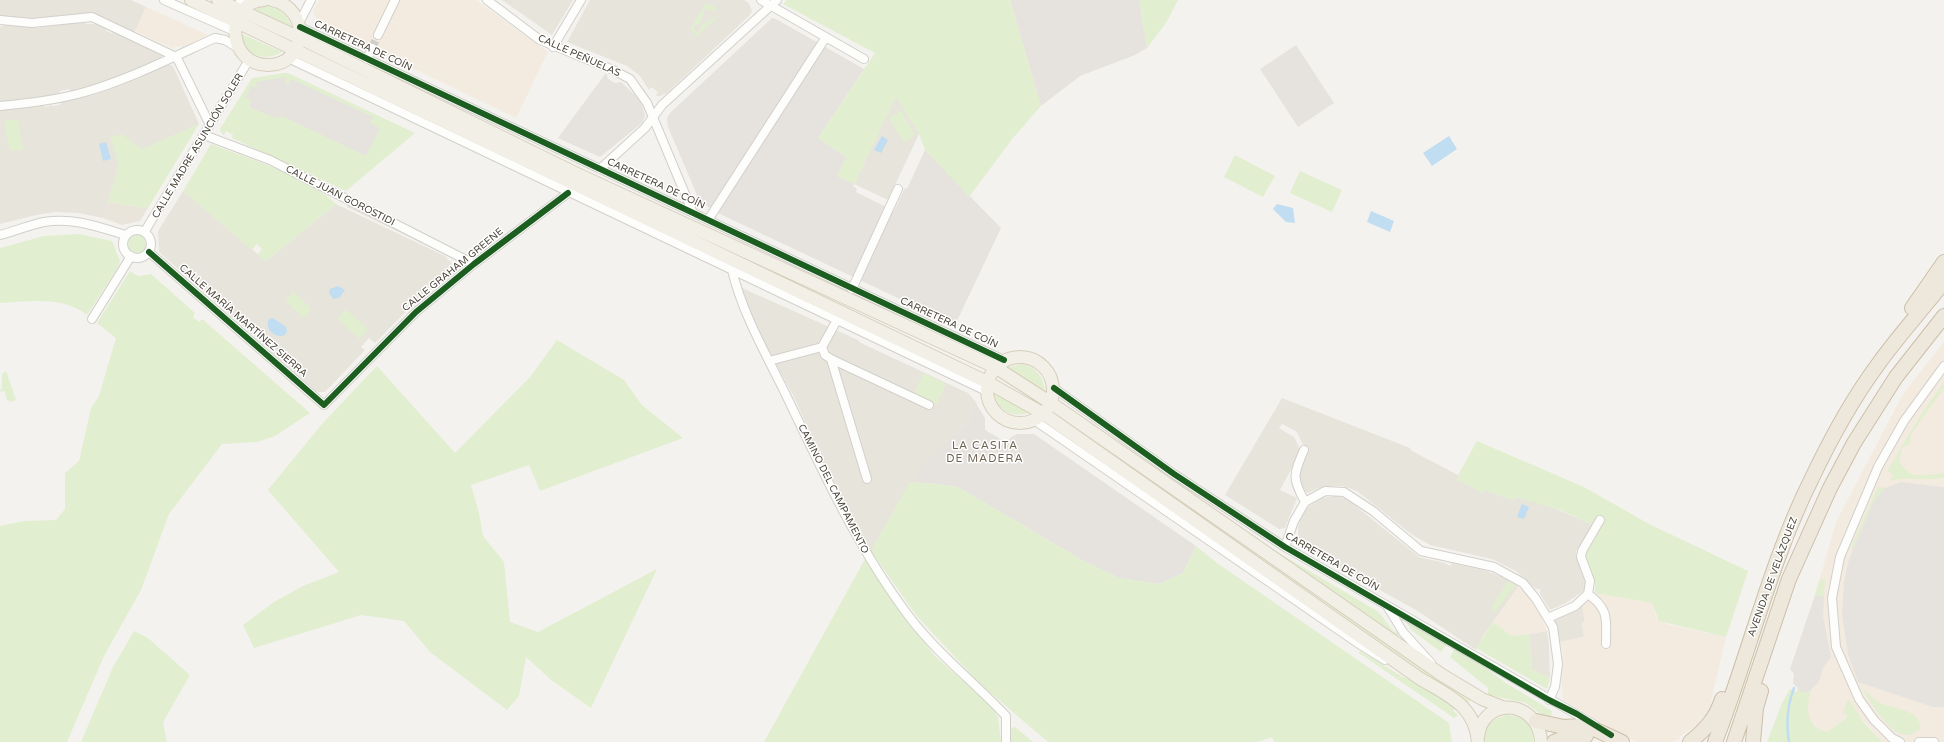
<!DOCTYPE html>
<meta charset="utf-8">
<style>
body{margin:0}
canvas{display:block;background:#f4f2ee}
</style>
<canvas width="1944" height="742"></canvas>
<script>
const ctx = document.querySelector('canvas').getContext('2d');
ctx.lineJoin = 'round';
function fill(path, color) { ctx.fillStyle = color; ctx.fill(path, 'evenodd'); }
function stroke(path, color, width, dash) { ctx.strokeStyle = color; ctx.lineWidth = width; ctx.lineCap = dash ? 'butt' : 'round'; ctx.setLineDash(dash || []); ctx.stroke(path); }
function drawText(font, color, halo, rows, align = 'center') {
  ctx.font = font + ' "Varela Round",sans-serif'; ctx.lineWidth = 3; ctx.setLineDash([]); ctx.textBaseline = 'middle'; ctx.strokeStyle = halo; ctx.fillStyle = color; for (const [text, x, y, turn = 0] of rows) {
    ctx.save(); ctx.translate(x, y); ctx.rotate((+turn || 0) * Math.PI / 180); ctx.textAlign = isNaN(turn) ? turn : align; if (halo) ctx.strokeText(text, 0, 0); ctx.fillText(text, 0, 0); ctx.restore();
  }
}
const residential = new Path2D(`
 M0,0H131L146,7L134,34L91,14L28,19L0,17Z
 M502,0H573L552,35Z
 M590,0H744L749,3L752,11L749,16L667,93L660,96H656L658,92L651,87L649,90L640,76L627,66L567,42Z
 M81,22L87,24H100L105,27L106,31L112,33L114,31L160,52L162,59L89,89L70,93L69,89L60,91L58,96L0,103V27L6,24L35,28Z
 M168,64L173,66L199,124L144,149H140L119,166L103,218L78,213L56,212L36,215L0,224V110L43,105L45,107L50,106V104L53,106L59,105L63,101L93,95L112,88Z
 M896,96L919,134L888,200L854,184Z
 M183,191L266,261L336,204L445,256L452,264L451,269L438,279L375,343L369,338L361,347L365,350L325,392H317L159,252L158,231Z
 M740,287L858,340L861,343L968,393L976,402L977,405L966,423L943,445L908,486L871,551L823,461L793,395L761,337Z
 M1282,398L1410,448L1412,451L1460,476L1456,481H1460L1483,493L1485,490L1514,500L1515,497L1544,504L1594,525L1576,551V557L1587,580L1585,590L1566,603L1550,610L1540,594V589H1536L1516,571L1492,559L1430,545L1411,534L1357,491L1343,486H1331L1318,488L1308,493L1303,491L1299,475L1306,457V450L1296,431L1282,424L1279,428L1294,437L1301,451L1280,490L1297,498L1285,528L1279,529L1225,495Z
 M1336,496L1347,499L1419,557L1445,563L1450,566L1452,563L1484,570L1504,578L1518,587L1483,636L1476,650L1416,610L1369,584V581L1364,578L1359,579L1298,542V528L1300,519L1307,508L1323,498Z
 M1582,604L1585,622L1582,623L1584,637L1560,642L1554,619Z
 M1547,631L1549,645L1550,678L1532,670L1529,634Z`);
const commercial = new Path2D(`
 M319,0H476L548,52L516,118L317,22L313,11Z
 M146,7L171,18L208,35L183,47L176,46L174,49L135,31Z
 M1944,342V742H1882L1856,711L1827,732L1823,731L1811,722L1797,692L1798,688L1793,683L1794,673L1790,669L1815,595L1836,522L1903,394Z
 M1518,587L1525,592L1539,613L1547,631L1512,636L1493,622Z
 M1595,593L1652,603L1656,617L1667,624L1726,637L1710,706L1703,718L1696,726L1679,737L1680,739L1672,742H1639L1629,739L1563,700L1560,657H1564L1560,642L1584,637L1582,623L1585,621L1582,604Z`);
const industrial = new Path2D(`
 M1010,0H1139L1147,48L1135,55L1080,76L1041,106Z
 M772,18L776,19L864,69L818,138L846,157L837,176L854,184L853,186L857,189L856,192L894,211L905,188L907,189L925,150L1001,228L955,325L720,214L700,202L668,127L667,118L671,112Z
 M606,73L608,79L615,83L621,82L637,97L642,105L645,116L642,123L600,157L558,138Z
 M977,405L985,418V430L1006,442L1011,437L1017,434H1034L1196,546L1183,573L1159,584L1119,578L1082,560L958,487L936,484L910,482L943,445L966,423Z`);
const education = new Path2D(`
 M108,202L148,208L140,221L122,225L103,218Z`);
const green = new Path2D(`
 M787,0H1010L1041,106L1013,138L969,197L925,150L919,134L896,97L854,184L837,176L846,157L818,138L875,53L783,4Z
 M1139,0H1178L1166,23L1147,48Z
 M706,3L715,7V10L714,12L709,9H705L700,23L694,26V30L697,32L701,29L702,24L711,20L716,14V19L697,36L690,29Z
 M263,6C279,5 289,14 292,30L252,11Z
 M240,33L282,52C264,63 243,54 240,33Z
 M284,73H288L415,133L346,191L232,138L233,135L226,131L224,135L222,134L220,129L252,78Z
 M901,110L915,135L904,143L889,118Z
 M18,119L23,149L10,151L4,121Z
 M199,124L148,208L108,202L119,166L110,137L122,134L142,149Z
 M211,144C247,158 309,177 336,204L266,261L257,255L262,249L257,244L252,250L183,191Z
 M1235,155L1275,176L1263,197L1224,177Z
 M1300,171L1342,190L1332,212L1290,193Z
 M79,234L112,241L120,261L118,267L87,315C65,296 28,301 0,303V248L44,236Z
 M128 244a9 9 0 1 1 18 0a9 9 0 1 1-18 0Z
 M130,271L138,276L151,274L195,313L193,317L199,322L202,319L310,413L275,436L257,442L222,444L169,514L141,590L104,656L67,742H0V526L24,521L56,520L65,509V473L79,461L91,408L99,396L116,338L97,323Z
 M293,292L312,309L304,318L285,301Z
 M346,309L368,329L360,339L337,319Z
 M557,340L624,380L642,405L683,438L540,491L529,465L471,485L479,513L483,536L504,562L510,622L538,632L657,569L591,708L551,680L526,657L519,696L507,710L430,652L404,621L361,615L254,648L243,625L274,602L303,586L339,572L268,490L322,424L377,366L455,453L530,377Z
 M1022,364C1036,367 1044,377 1045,391L1006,368Z
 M6,371L16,400L10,402L9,400L7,401L5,391L0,392L2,387V374Z
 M924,373L946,384L937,404L914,393Z
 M1944,382V388L1911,434L1910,443L1902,448L1899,461C1910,481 1924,475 1944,473V477C1926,482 1908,476 1890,481L1893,474L1887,471L1920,416Z
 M993,388L1031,412C1012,420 995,409 993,388Z
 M1062,417L1458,693L1471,700L1467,703L1062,418Z
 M1477,441L1584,487L1649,524L1748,571L1726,637L1659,621L1652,603L1595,593V583L1591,569L1586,563L1585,554L1588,543L1584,540L1594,525L1560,510L1515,497L1514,500L1485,490L1483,493L1460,481H1456L1460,476L1458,475Z
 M910,482L936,484L958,487L1082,560L1119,578L1159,584L1183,573L1196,546L1217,563L1449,723L1452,742H1274L1272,737L1257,742H1048L979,683L916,615L871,551Z
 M1878,487L1885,488L1874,501L1851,553L1852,545Z
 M1269,547L1377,611C1384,617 1388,625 1394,632L1396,631L1399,635L1397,636Z
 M865,559L908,622L935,656L992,707L998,717L1001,742H764Z
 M1825,578L1824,597L1823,598L1815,595L1819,581Z
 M1508,581L1516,585L1495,612L1490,609Z
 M1397,613L1447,644L1441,652L1411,630L1406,622L1400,620Z
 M1493,622L1512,636L1529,634L1532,670L1550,678L1547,689L1476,648Z
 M134,631L148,638L190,675L163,722L167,742H81L113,667Z
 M1455,648L1483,666L1506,683L1552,711L1551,718L1542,715L1526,703L1488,695V688L1450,657Z
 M1360,651L1403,677L1422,684L1456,708L1453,711L1458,715L1454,718L1359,653Z
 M1861,686C1868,694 1874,700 1883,704C1898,710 1918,709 1921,728C1917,730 1913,735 1907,735C1890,736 1869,700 1861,686Z
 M1798,688L1800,691L1808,692L1811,690C1806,708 1805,726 1827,732L1848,717L1845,713L1842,715L1848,699L1866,725L1882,742H1767L1782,703L1790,689L1797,692Z
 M1507,715C1522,715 1535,726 1533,742H1484C1484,727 1492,718 1507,715Z
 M1015,727L1033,742H1010V729Z`);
const parking = new Path2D(`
 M1296,45L1334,103L1298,127L1260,69Z
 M285,77V84L288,85L291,79L373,117L370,123L378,127L379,130L366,156L282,116L275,118L249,107L251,100L245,98L251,86L257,88L256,82Z
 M348,205L448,253L447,255L347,207Z
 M1901,482L1944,487V707H1933L1858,682L1848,654L1842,614L1844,582L1849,559L1874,501L1885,488Z
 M1815,595L1824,597L1823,616L1831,657L1823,668L1819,682L1811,690L1805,693L1800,691L1793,683L1794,674L1790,669Z`);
const water = new Path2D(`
 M882,136L888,140L881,153L874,150Z
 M1449,136L1457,149L1432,166L1423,153Z
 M106,142L111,159L103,161L99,144Z
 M1277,204L1293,208L1295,223L1286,222L1273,209Z
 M1371,211L1394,221L1390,232L1367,222Z
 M338,286L345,290L339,298L333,299L329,293L330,289Z
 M273,318L286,327L287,331L285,335C275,339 264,329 269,319Z
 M1522,504L1529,507L1524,519L1517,517Z`);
const stream = new Path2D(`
 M1789,742C1786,724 1787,706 1794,688`);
const minorTunnel = new Path2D(`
 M372,48L378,35`);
const minor = new Path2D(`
 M164,0L234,31
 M240,0L250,5
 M487,0L540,40L613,70L630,79L647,103L693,213
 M761,0L864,59
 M0,20L32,23L92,17L174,56L178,60L210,125
 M299,23L311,0
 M300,27L1004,360
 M378,35L395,0
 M553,47L581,0
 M288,58L986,391
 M367,59L372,48
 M0,106C29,103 57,100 85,92C130,79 173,57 215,38L225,40L238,48
 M204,135L270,160L474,264
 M600,169L645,128L662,105L777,0
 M708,220L826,37
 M123 244a14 14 0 1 1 28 0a14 14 0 1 1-28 0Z
 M145,231L249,60
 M0,235C15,231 30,225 44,222C73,217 99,227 125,235
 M149,252L324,405L416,312L474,264L568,193
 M732,270C742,313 767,356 786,395C823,472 859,551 911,619C939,655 975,683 1006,716V742
 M852,289L898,189
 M92,319L131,256
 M822,347L825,355L831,359L929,405
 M831,359L867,479
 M769,361L822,347L837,320
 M1054,388L1174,474L1285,547L1595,725
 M1034,420L1356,642L1385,660
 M1304,450C1293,475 1292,478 1305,502
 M1600,520L1582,551L1581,557L1590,581L1588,594C1610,610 1606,620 1606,644
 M1285,547L1294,521L1305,502L1325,491L1344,492L1373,511L1421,551L1494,567L1523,583L1536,599L1553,627L1558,664L1555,687L1549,700
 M1387,606L1403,632L1431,663
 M1548,618L1575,606L1588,594
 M1900,742L1892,738L1874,720L1859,699L1836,647L1832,598L1840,557L1878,467L1904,421L1944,366
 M1919,742H1934`);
const primary = new Path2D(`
 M191,0L987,382L1044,414L1419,678C1447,695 1475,705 1478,742
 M218,0L300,38L573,172L995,367L1051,403L1442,675L1482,699L1505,708
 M264,0C224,2 226,66 269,65C308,64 311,8 272,0
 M987 390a33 33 0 1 1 66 0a33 33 0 1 1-66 0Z
 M1478,737C1479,733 1479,729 1481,725C1497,694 1540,707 1541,742`);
const motorway = new Path2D(`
 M1912,308L1944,262
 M1536,721L1564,727L1581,726L1592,728L1622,742
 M1554,742L1569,736H1586
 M1690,742C1705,730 1716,718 1722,699
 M1715,742C1749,655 1770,562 1812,478C1831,438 1853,398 1879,363C1899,335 1923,309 1944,282
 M1734,742L1789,579L1830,488L1854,443L1896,377L1944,316
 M1753,742L1756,708L1761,691`);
const cycleway = new Path2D(`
 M300,27L1004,360
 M149,252L324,405L416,312L474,264L568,193
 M1054,388L1174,474L1285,547L1549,700L1577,714L1611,735`);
const streetNames = [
 ["CARRETERA DE COÍN",363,46,25],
 ["CALLE PEÑUELAS",579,56,24],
 ["CALLE MADRE ASUNCIÓN SOLER",198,146,-59],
 ["CARRETERA DE COÍN",656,184,25],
 ["CALLE JUAN GOROSTIDI",340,196,27],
 ["CALLE GRAHAM GREENE",453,270,-39],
 ["CALLE MARÍA MARTÍNEZ SIERRA",243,321,41],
 ["CARRETERA DE COÍN",949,323,25],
 ["CAMINO DEL CAMPAMENTO",833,489,63],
 ["CARRETERA DE COÍN",1332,562,30],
 ["AVENIDA DE VELÁZQUEZ",1773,577,-70]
];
const neighbourhoodNames = [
 ["LA CASITA",985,446],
 ["DE MADERA",985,459]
];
fill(residential, '#e7e4dc');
fill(commercial, '#f3ebdf');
fill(industrial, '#e6e2de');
fill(education, '#eae5da');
fill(green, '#e1eecf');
fill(parking, '#e6e3df');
fill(water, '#c0ddf1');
stroke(stream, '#c0ddf1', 2.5);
stroke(minorTunnel, '#d2cfca', 8, [8, 4]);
stroke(minor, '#d2d0cb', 10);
stroke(primary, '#d6cebb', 14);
stroke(motorway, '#ccbfa9', 16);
stroke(minor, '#fdfdfc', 8);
stroke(primary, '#f2efe6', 12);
stroke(motorway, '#ede8db', 14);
stroke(cycleway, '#1b5e20', 6);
drawText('10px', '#4b4439', '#fff', streetNames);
ctx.letterSpacing = '1px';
drawText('11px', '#6e6250', '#fff', neighbourhoodNames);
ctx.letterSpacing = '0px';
</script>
